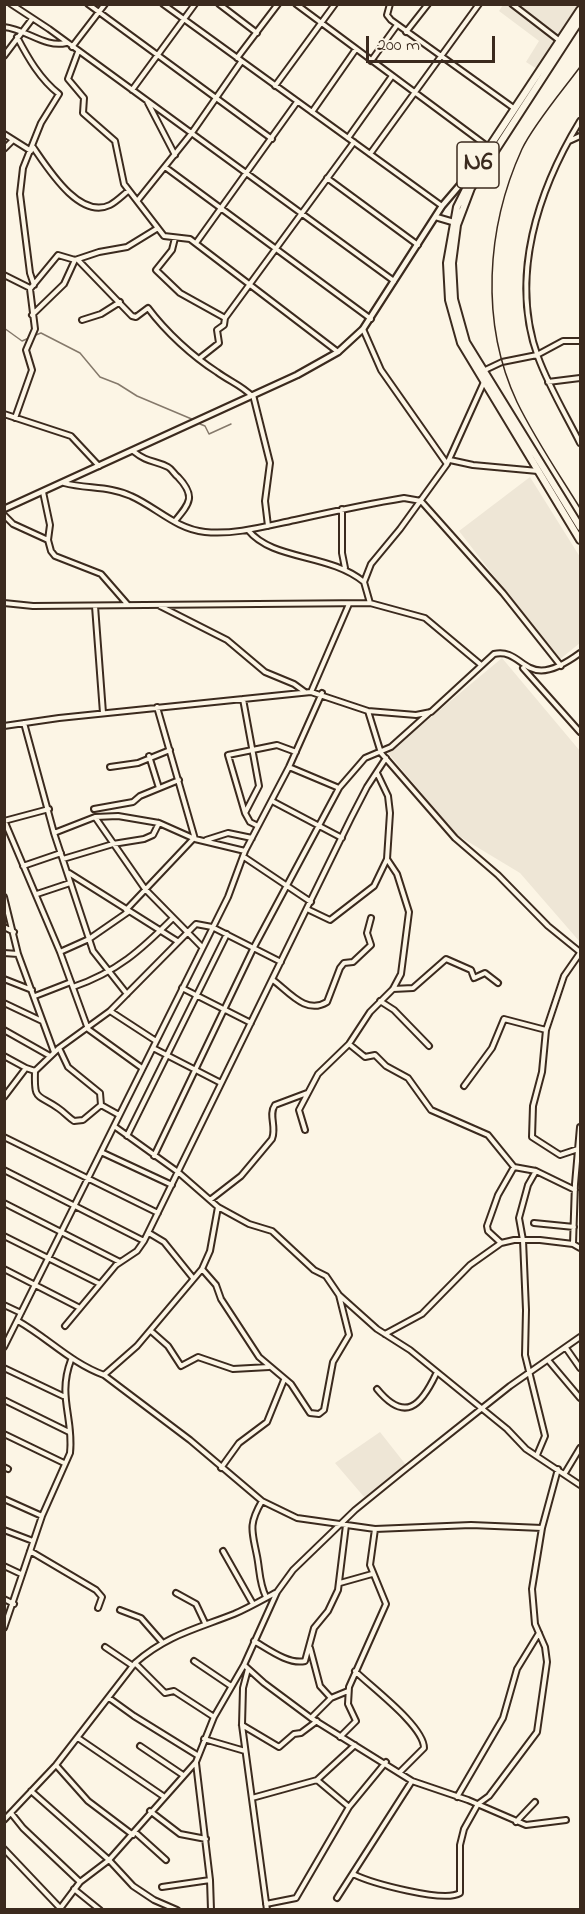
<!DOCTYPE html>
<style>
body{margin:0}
#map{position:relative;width:585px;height:1914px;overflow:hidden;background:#fcf5e5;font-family:"Indie Flower",sans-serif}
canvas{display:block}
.frame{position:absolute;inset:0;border:6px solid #3b2a1e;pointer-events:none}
.scale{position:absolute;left:366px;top:36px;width:129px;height:27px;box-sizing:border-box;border:3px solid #3b2a1e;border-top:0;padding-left:8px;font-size:18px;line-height:21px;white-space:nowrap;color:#3b2a1e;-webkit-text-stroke:4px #fcf5e5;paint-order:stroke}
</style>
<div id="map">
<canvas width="585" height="1914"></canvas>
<div class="frame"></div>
<div class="scale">200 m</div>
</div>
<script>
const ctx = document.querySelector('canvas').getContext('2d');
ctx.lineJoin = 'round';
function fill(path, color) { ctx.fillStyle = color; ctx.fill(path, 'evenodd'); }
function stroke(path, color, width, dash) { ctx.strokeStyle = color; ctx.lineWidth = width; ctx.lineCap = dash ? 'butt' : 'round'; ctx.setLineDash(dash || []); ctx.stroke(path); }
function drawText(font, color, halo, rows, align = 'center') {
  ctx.font = font + ' "Indie Flower",sans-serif'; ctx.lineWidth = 4.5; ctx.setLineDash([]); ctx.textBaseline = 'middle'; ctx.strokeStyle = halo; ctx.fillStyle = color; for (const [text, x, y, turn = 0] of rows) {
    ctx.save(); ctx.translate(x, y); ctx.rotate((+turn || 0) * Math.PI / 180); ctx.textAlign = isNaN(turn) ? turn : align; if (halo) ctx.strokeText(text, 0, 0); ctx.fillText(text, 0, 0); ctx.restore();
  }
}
const built = new Path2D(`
 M503,5H580V8L537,69L526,62L539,41L499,11Z
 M530,477L580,557V643L559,660L459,531Z
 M502,658L580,751V942L520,873L457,835L388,753Z
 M380,1432L406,1465L365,1498L335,1463Z`);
const stream = new Path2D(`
 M4,328L22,341L29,338
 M33,336L41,333L80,353L100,377L118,384L137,396L194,420
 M200,424L205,426L209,434L231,424`);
const minor = new Path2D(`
 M11,4L49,29L394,281
 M88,4L272,139
 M163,4L442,206
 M219,4L257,33
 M296,4L491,149
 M390,4L387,15L391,20L515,109
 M512,4L560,41
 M4,27C26,29 45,48 66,43
 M406,32L428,4
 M17,37C28,58 40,79 59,94L41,123L23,168L20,194L30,273L34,285
 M72,47L105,4
 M78,52L68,79L84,98L83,113L115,141L124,184L164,236L190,239L338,352
 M4,56L32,19
 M237,58L278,4
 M371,61L397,25
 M275,86L335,4
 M132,90L195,4
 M147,101L175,155
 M312,112L356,49
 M580,121C538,190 509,277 538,357C549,387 566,415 580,443
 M4,134L31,151
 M348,138L392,76
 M569,141L580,136
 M33,147C47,167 79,220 110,205C116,202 123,195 128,191
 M4,149L12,141
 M370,154L479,4
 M165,167L371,319
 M327,178L418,245
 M138,200L191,134L241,62
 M175,238L172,250L156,270L180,293L225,318
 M196,243L297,102
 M78,260L132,316L136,317L148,308C166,332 192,356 217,372C229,381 241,385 252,396
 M4,275L30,288
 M32,315L64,284L75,260
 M82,320L101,314L120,302
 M363,329L381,370L447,464
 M200,358L219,343L217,330L224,325L225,318L354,142
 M483,371L502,362L537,355L563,341H580
 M548,382L580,378
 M253,395L270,463L265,501L268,526
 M4,414L71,436L99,466
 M15,418L32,370L26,350L35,329L30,289L58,255L75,260L99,252L127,247L158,228
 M133,451C148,463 154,460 168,467C172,469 174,474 178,477C196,496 190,503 175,521
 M450,460L473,465L538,471
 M64,483C86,489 110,486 131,496C156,507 176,529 205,532C235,535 266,526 295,520C331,512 367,504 404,498L421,501L503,593L561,666
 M43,492L50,525L48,540
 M342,509V553L345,568
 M4,515L13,524L48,540L51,551L55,556L101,574L128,605
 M248,530C273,561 329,553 364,582
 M4,603L33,606L370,603L425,618L480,664
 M370,603L364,582L371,564L400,529L447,464L484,382
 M95,606L103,713
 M160,606L227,640L265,672L294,684L305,692
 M523,668L580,732
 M311,692L349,604
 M243,699L259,786L245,813L250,822L258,826
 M157,707L195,839
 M368,711L381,753L455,838L498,875L548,926L580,952
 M24,723L54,833L93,951L127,994
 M4,726L59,718L311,692L368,711L416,715L431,712L494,654C526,647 523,695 580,653
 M149,756L159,788
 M110,767L138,763L170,750
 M289,767L339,788
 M272,801L342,838
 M94,809L133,802L140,796L179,780
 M245,813L228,755L277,745L296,752
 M95,817L118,816L159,823L195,839L245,851
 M4,820L60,952L88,1029L142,1068
 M4,821L49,809
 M54,833L95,817L145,889L202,947
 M206,840L228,833L252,838
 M244,857L311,902
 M63,859L113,844L144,839L153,835L159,823
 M23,866L61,853
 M69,873L177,941
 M37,894L70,883
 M4,897L18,954L54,1052
 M307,909L330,920L374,886L387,859L390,813L388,796L377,773
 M126,910L194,838
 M4,927L14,932
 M60,952L89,939L128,912
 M4,953L18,954
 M4,979L32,990
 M273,980C289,992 306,1015 327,1002L340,968L344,963L353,962L371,945L367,933L371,918
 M73,987C117,972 141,950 173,918
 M182,988L251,1023
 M393,989L413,988L446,959L471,970L474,978L485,973L498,983
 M35,996L71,982
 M380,1001L394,1010L429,1046
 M4,1003L42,1021
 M110,1011L156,1041
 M4,1030L50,1056
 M349,1044L365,1057L375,1055L386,1066L408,1078L431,1110L488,1135L514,1167L536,1171L575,1190
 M59,1048L68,1067L100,1093L101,1105
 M153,1048L221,1083
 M4,1056L26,1068
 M35,1071C34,1102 37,1093 58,1108C64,1112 68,1117 74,1121L83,1120L101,1105L119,1115
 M464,1086L492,1048L504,1019L546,1030
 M4,1097L26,1068L35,1071L59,1048L110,1011L196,924L212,927L281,962
 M114,1126L178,1172L218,1207L249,1224L272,1231L314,1270L326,1276L339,1295L377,1329L410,1350L507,1429L526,1449L580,1485
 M305,1130L299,1110L318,1074L349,1044L370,1012L393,989L401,974L409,912L397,874L387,859
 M127,1136L227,934
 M4,1137L158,1213
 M578,1149L560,1155L532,1137L533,1106L542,1072L546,1030L564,976L580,953
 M101,1152L172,1185
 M154,1156L254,947L339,788L365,758L391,747L430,712
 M4,1170L144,1241
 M536,1171L528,1185L519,1218L523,1240L526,1310L525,1355L545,1436L537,1455
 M210,1200L241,1176L272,1139C277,1127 268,1115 275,1105L307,1093
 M4,1203L120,1262
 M534,1223L574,1227
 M149,1233L164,1242L193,1278
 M4,1236L100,1284
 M501,1243L488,1231L487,1226L498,1195L514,1167
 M573,1244L575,1184L580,1127
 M4,1269L80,1308
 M202,1269L216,1285L221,1299L259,1357L291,1384L310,1413L319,1414L324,1410L333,1362L349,1335L339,1295
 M4,1305L21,1313
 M18,1321C48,1338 71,1363 104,1375L137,1346L202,1269L210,1251L218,1207
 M65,1326L116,1265L137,1251L144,1241L351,818L367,787L386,758
 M151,1331L168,1346L181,1366L198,1357L233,1369L269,1367
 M385,1334L422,1314L470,1265L501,1243L514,1240H540L573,1244L580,1248
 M4,1347L228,897L245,851L289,767L322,693
 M566,1348L580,1368
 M548,1360L580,1398
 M4,1368L63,1396
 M104,1375L190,1440L262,1501L297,1518L375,1529L471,1525L542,1528
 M377,1389C405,1423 421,1406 436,1374
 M4,1400L69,1432
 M4,1434L64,1463
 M4,1467L8,1469
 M221,1468L239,1443L267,1422L284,1380
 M565,1473L580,1448
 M4,1499L42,1516
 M262,1501C248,1525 252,1531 257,1556C260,1571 259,1583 266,1597
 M4,1530L33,1541
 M30,1551L96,1590L102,1597L98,1608
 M223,1551L253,1604
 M4,1566L21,1574
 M340,1583L372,1574
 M176,1593L196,1604L205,1623
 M4,1599L14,1604
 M120,1610L141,1618L162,1642
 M4,1628L42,1516L70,1453C74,1418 57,1397 71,1360
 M254,1641C268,1649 289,1665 305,1661L314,1628L328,1611L338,1590L346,1525
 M105,1647L133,1666
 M310,1648L320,1686L331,1698
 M194,1661L231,1686
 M135,1663L165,1693L174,1691L214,1717
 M244,1665L264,1683L311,1718L412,1781L468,1800L526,1825L566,1820
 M248,1669L243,1688L242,1725L267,1910
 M355,1671C371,1687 424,1726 424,1748L400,1772
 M109,1698L134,1716L197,1755
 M311,1718L331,1698L348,1691
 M242,1725L279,1747L294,1734L301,1733L317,1721
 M340,1737L356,1721L348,1704L349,1687L386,1604L370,1565L375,1529
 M78,1738L163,1796
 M204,1739L245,1751
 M140,1746L183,1775
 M196,1763L210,1880L211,1910
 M56,1765L88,1801L133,1835
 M317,1780L349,1807
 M31,1791L109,1860L133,1886L154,1900L177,1910
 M457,1797L503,1718L517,1669L539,1633
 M252,1798L317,1780L355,1745
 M150,1811L180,1834L206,1839
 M11,1813L23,1828L80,1882
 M4,1820L56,1765L135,1663C167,1635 196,1629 234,1614C248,1608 262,1600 275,1593
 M516,1822L535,1802
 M135,1832L166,1860
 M4,1849L60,1908
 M353,1874C371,1883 444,1903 460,1893V1845L464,1829L478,1804L489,1796L537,1732L547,1662L545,1647L535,1624L532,1589L542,1528L558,1469
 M162,1887L210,1880
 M74,1889L100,1910
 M337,1898L412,1781
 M266,1904L296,1898L349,1807L386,1762
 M59,1910L80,1882L109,1860L196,1762L214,1717L244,1665L277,1592L293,1570L355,1510L403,1471L510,1386L580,1337`);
const tertiary = new Path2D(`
 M436,217L453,222
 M4,509L297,375L338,352L363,329L442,206L477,165`);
const trunk = new Path2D(`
 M580,10L480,161L457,207L447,263L449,300L461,343L580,540
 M580,20L471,188L457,225L452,263L454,299L466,342L580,527`);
const rail = new Path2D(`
 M580,67C563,90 534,124 522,149C486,228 480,323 517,402C535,439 559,474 580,508`);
const shields = [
 [478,165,42]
];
const shieldNames = [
 ["N6",478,165]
];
fill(built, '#eee6d6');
stroke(stream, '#85796b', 1.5);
stroke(minor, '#3b2a1e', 8);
stroke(tertiary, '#3b2a1e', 9);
stroke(trunk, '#3b2a1e', 10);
stroke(minor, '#fcf5e5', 4);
stroke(tertiary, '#fcf5e5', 4.5);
stroke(trunk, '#fcf5e5', 6);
stroke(rail, '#3b2a1e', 1.5);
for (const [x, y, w] of shields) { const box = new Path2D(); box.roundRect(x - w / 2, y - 23, w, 46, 4.5); ctx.fillStyle = '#fcf5e5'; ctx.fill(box); stroke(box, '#3b2a1e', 1.5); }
drawText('bold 26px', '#3b2a1e', null, shieldNames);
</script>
